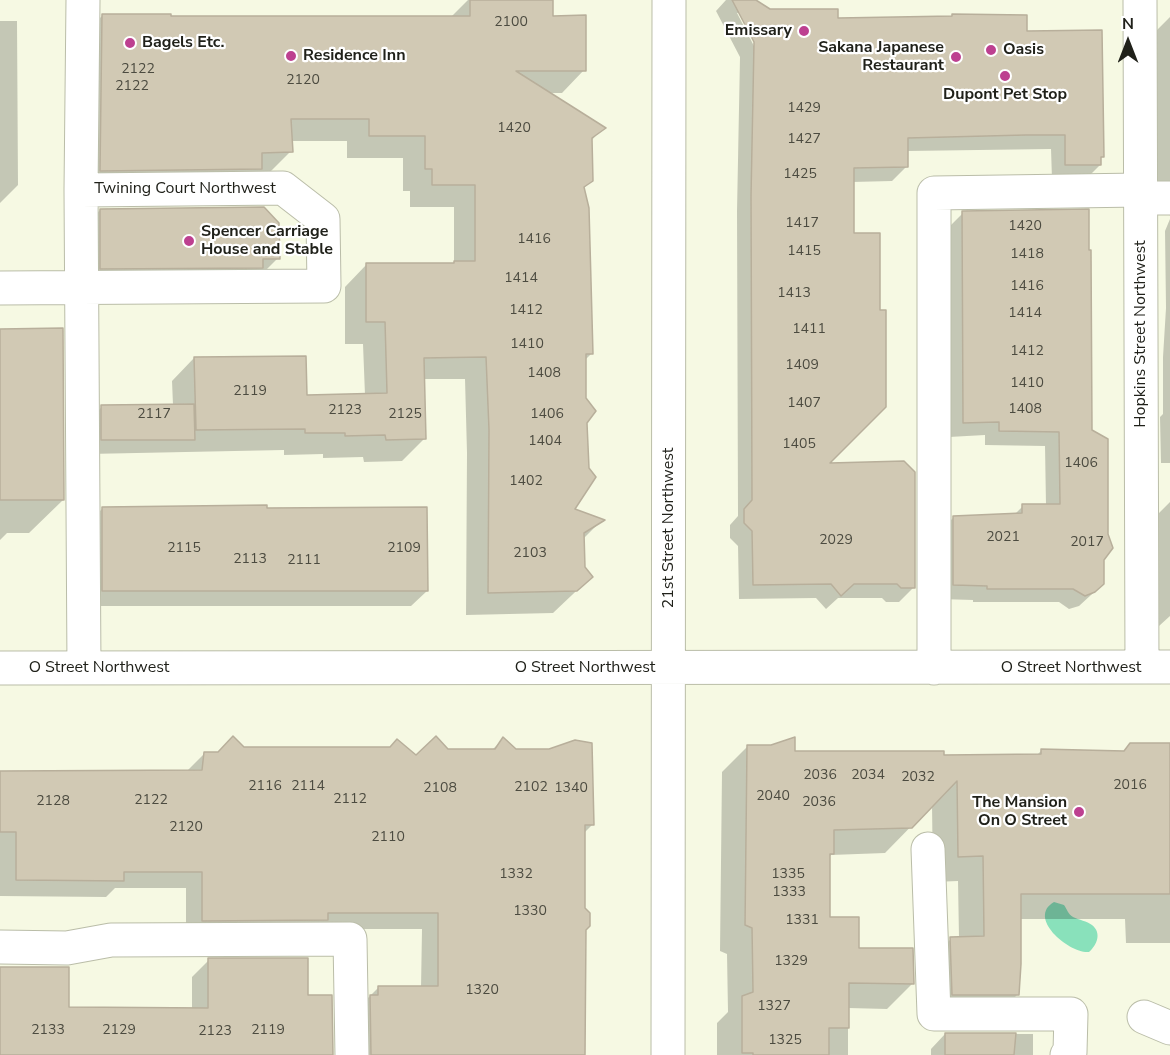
<!DOCTYPE html>
<style>
body{margin:0}
#map{position:relative;width:1170px;height:1055px;overflow:hidden;background:#f6f9e3;font-family:"Nunito Sans",sans-serif}
canvas{display:block}
.north{position:absolute;left:1098px;top:12px;width:60px;height:60px;-webkit-text-stroke:4px #fff;paint-order:stroke;rotate:0deg;font-size:16px;font-weight:700;line-height:24px;text-align:center;color:#20211a}
.north::after{content:'';display:block;margin:auto;width:21px;height:27px;background:#20211a;clip-path:polygon(50% 0,100% 100%,50% 72%,0 100%)}
</style>
<div id="map">
<canvas width="1170" height="1055"></canvas>
<div class="north">N</div>
</div>
<script>
const ctx = document.querySelector('canvas').getContext('2d');
ctx.lineJoin = 'round';
function fill(path, color) { ctx.fillStyle = color; ctx.fill(path, 'evenodd'); }
function stroke(path, color, width, dash) { ctx.strokeStyle = color; ctx.lineWidth = width; ctx.lineCap = dash ? 'butt' : 'round'; ctx.setLineDash(dash || []); ctx.stroke(path); }
function drawText(font, color, halo, rows, align = 'center') {
  ctx.font = font + ' "Nunito Sans",sans-serif'; ctx.lineWidth = 4.5; ctx.setLineDash([]); ctx.textBaseline = 'middle'; ctx.strokeStyle = halo; ctx.fillStyle = color; for (const [text, x, y, turn = 0] of rows) {
    ctx.save(); ctx.translate(x, y); ctx.rotate((+turn || 0) * Math.PI / 180); ctx.textAlign = isNaN(turn) ? turn : align; if (halo) ctx.strokeText(text, 0, 0); ctx.fillText(text, 0, 0); ctx.restore();
  }
}
const water = new Path2D(`
 M1054,902L1064,905C1067,909 1068,914 1073,917C1079,920 1087,921 1092,925C1102,933 1097,945 1089,952C1070,954 1026,918 1054,902Z`);
const shadow = new Path2D(`
 M468,0H551V17L584,70L562,93H548L603,128L591,141L592,180L583,189L592,353L585,360V423L573,509L602,520L583,539V568L591,577L553,613L466,615L467,453L465,379H423L424,439L402,461L364,462L363,457L323,458V454L284,455V450L88,454L87,421L102,407L173,405L172,381L194,358L306,396L365,395L363,344H345V287L367,264L454,263V207H410V191H403V158H347V141H291V151L269,173L78,193L80,38L102,16L169,18L451,17Z
 M726,0H753L770,11L837,20L950,18L952,16L1026,32L1102,157L1100,159V165L1086,179H1052L1051,149L907,151V166L892,181L852,182L826,465L914,587L899,602H886L882,598H838L826,609L816,598L739,599L738,546L730,538V525L738,516L737,211L740,57L716,11ZM737,13H740L758,48L756,50Z
 M1170,17V216L1167,207L1156,199V31Z
 M0,21H17L18,185L0,203Z
 M100,210L278,258L257,279L80,289V231Z
 M963,213L1090,431L1102,560L1103,584L1079,606L1069,609L1059,602H973V600L939,599V532L953,518L1014,515L1023,506H1046L1045,446L985,445V435L949,437V227Z
 M1170,219V463H1161L1160,417L1163,414V357L1166,308L1165,231Z
 M0,330L63,500L29,533H7L0,540Z
 M1170,502V616L1159,626V513Z
 M102,509H266L427,591L411,606H87V524Z
 M503,739L592,825L583,834V1055H354L361,1005L378,988H421L422,929H317L186,937V888H115L106,897L0,896V773L187,771L204,754L243,749L417,757L447,750H492Z
 M1170,745V943H1126L1125,919H1019L1017,995L992,1020H927L925,964L951,939L959,938L958,881L933,882L932,805L885,853L831,855L829,857V919L858,949L913,983L887,1009L848,1008V1055H717V1023L728,1012L727,954L720,951L722,772L747,747L794,753L942,756L1037,755L1041,751L1123,752Z
 M209,960L307,997L332,1055H0V968L68,1008L192,1009V977Z
 M945,1034H1033V1055H931V1049Z`);
const building = new Path2D(`
 M470,0H553V16L586,15V71H516L606,128L592,138L593,181L584,187L589,208L593,354H586V398L596,411L587,423L589,468L596,477L575,509L605,520L584,533L585,567L593,577L577,591L488,593L489,430L486,357L424,358L426,439L386,440L385,435L345,436V433H305V429L196,430L194,357L306,356L307,395L387,393L385,322H366V263H454V261H475V185H432V169H425V136H369V119H291L293,152L262,153V169L100,171L102,14H171V16H470Z
 M732,0H756L770,9H838V18L952,16V14L1027,15V31L1102,30L1104,157H1101V165H1065V135H1026L908,138V167L854,168V233H880V310H886V407L830,463L904,461L915,472V588H901L897,584H854L841,596L831,584L753,585L752,531L744,523V509L752,500L751,196L754,42Z
 M264,207L279,223L280,259H263V268L100,269V209Z
 M1089,209V250H1091L1092,430L1108,439V534L1113,548L1104,560V584L1095,592L1085,596L1073,589H987V586L953,585V516L1022,513V504H1060L1059,432L999,431V422L963,423L962,211Z
 M63,328L64,500H0V329Z
 M194,404L195,440H101V405Z
 M267,505V508L427,507L428,591H102V507Z
 M233,736L244,747H390L397,739L416,755L436,736L448,749H495L503,737L516,749H549L575,740L592,743L594,825H585V908L590,913V926L586,930L585,1055H371L370,995H378V986H438V913H328V920L202,921V872H124V881L16,880V832H0V771L202,770L204,752H218Z
 M795,737V751H944V755L1041,754V749L1124,751L1130,743H1170V894H1021V964L1019,995H952L950,937L984,936L983,856L958,857L957,781L912,828L834,830V854H830V917H859V948H913L914,984L849,983V1028H829V1055H753V1053H742V996L753,992L752,928L745,925L747,745H771Z
 M208,958H308V995H332L333,1055H0V967H69V1007L208,1008Z
 M945,1033H1016L1014,1055H945Z`);
const minor = new Path2D(`
 M83,0L81,190L84,668
 M1140,0L1142,667
 M1140,198H1170
 M0,288L324,286L323,219L283,188L81,190
 M0,668L1170,667
 M934,668V193L1140,190
 M928,849L934,1014H1071L1070,1052L1067,1055
 M0,947L67,948L111,940L350,939L352,1055
 M1144,1017L1170,1028
 M668,1055L669,0`);
const markers = [
 [804,31,6,"#bd4090"],
 [130,43,6,"#bd4090"],
 [991,50,6,"#bd4090"],
 [291,56,6,"#bd4090"],
 [956,57,6,"#bd4090"],
 [1005,76,6,"#bd4090"],
 [189,241,6,"#bd4090"],
 [1079,812,6,"#bd4090"]
];
const numberNames = [
 ["2100",511,23],
 ["2122",138,70],
 ["2120",303,81],
 ["2122",132,87],
 ["1429",804,109],
 ["1420",514,129],
 ["1427",804,140],
 ["1425",800,175],
 ["1417",802,224],
 ["1420",1025,227],
 ["1416",534,240],
 ["1415",804,252],
 ["1418",1027,255],
 ["1414",521,279],
 ["1416",1027,287],
 ["1413",794,294],
 ["1412",526,311],
 ["1414",1025,314],
 ["1411",809,330],
 ["1410",527,345],
 ["1412",1027,352],
 ["1409",802,366],
 ["1408",544,374],
 ["1410",1027,384],
 ["2119",250,392],
 ["1407",804,404],
 ["1408",1025,410],
 ["2123",345,411],
 ["2117",154,415],
 ["2125",405,415],
 ["1406",547,415],
 ["1404",545,442],
 ["1405",799,445],
 ["1406",1081,464],
 ["1402",526,482],
 ["2021",1003,538],
 ["2029",836,541],
 ["2017",1087,543],
 ["2115",184,549],
 ["2109",404,549],
 ["2103",530,554],
 ["2113",250,560],
 ["2111",304,561],
 ["2036",820,776],
 ["2034",868,776],
 ["2032",918,778],
 ["2016",1130,786],
 ["2116",265,787],
 ["2114",308,787],
 ["2102",531,788],
 ["2108",440,789],
 ["1340",571,789],
 ["2040",773,797],
 ["2112",350,800],
 ["2122",151,801],
 ["2128",53,802],
 ["2036",819,803],
 ["2120",186,828],
 ["2110",388,838],
 ["1332",516,875],
 ["1335",788,875],
 ["1333",789,893],
 ["1330",530,912],
 ["1331",802,921],
 ["1329",791,962],
 ["1320",482,991],
 ["1327",774,1007],
 ["2133",48,1031],
 ["2129",119,1031],
 ["2119",268,1031],
 ["2123",215,1032],
 ["1325",785,1041]
];
const poiNames = [
 ["Emissary",792,31,"right"],
 ["Bagels Etc.",142,43],
 ["Sakana Japanese",944,48,"right"],
 ["Restaurant",944,66,"right"],
 ["Oasis",1003,50],
 ["Residence Inn",303,56],
 ["Dupont Pet Stop",1005,95,"center"],
 ["Spencer Carriage",201,232],
 ["House and Stable",201,250],
 ["The Mansion",1067,803,"right"],
 ["On O Street",1067,821,"right"]
];
const streetNames = [
 ["Twining Court Northwest",185,189],
 ["Hopkins Street Northwest",1141,334,-90],
 ["21st Street Northwest",669,528,-90],
 ["O Street Northwest",99,668],
 ["O Street Northwest",585,668],
 ["O Street Northwest",1071,668]
];
fill(water, '#89e1bb');
fill(shadow, '#0003');
fill(building, '#d1c9b4');
stroke(building, '#b8af9b', 1.5);
stroke(minor, '#babda8', 35);
stroke(minor, '#fff', 33);
for (const [x, y, r, color] of markers) { const dot = new Path2D(); dot.arc(x, y, r, 0, 2 * Math.PI); ctx.fillStyle = color; ctx.fill(dot); stroke(dot, '#fff', 2); }
drawText('14px', '#4c4b40', null, numberNames);
drawText('bold 16px', '#20211a', '#fff', poiNames, 'left');
drawText('16px', '#20211a', '#fff', streetNames);
</script>
